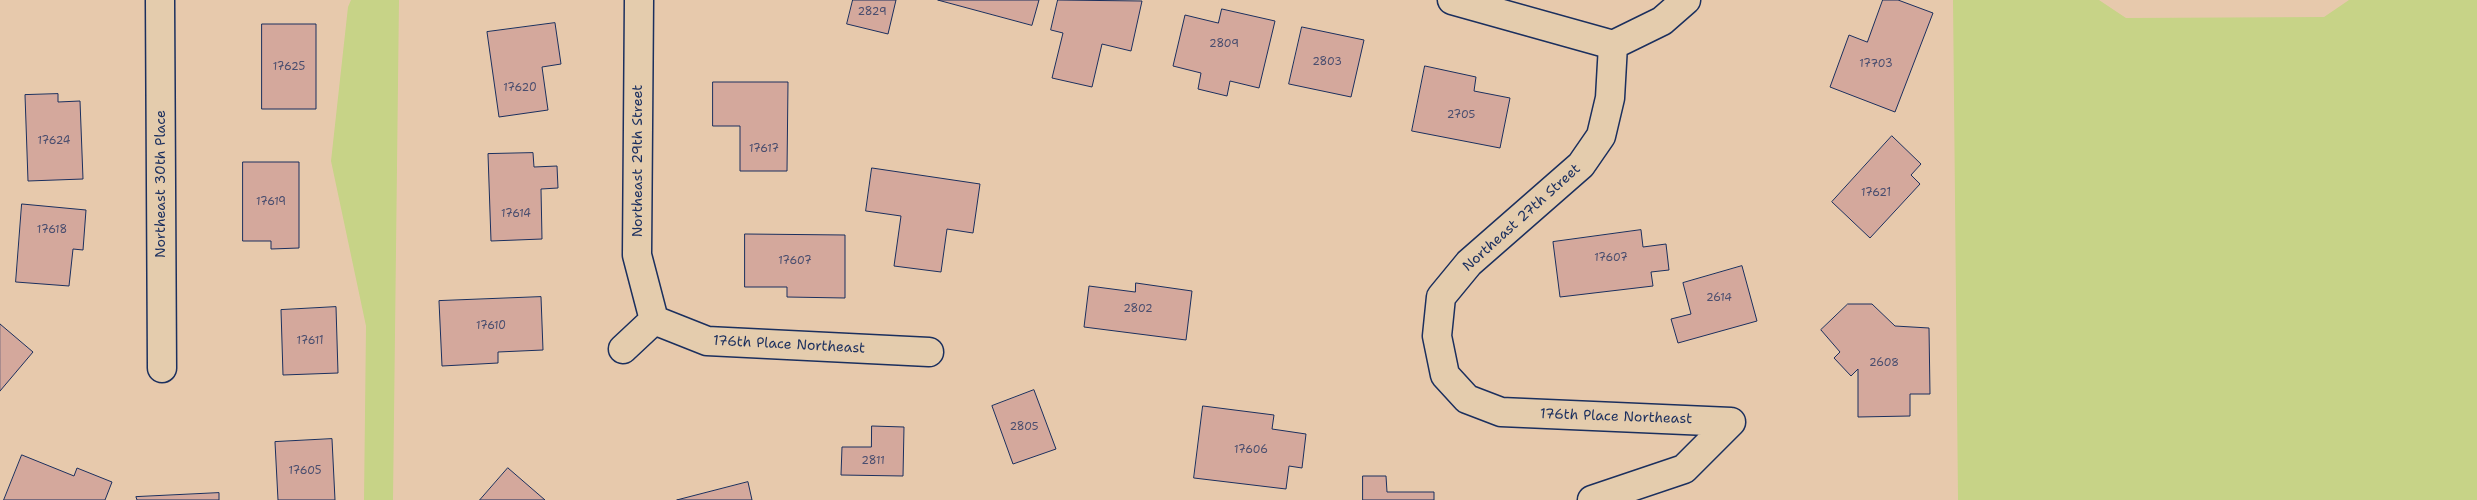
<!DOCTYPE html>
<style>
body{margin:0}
canvas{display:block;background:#e7c9ac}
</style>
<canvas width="2477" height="500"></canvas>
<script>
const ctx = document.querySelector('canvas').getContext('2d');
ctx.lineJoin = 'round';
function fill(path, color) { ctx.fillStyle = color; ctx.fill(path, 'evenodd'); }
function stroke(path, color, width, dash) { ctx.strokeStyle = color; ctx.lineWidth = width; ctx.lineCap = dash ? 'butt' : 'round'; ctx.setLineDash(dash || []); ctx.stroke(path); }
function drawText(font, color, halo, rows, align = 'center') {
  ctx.font = font + ' "Shantell Sans",sans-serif'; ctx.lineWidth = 4; ctx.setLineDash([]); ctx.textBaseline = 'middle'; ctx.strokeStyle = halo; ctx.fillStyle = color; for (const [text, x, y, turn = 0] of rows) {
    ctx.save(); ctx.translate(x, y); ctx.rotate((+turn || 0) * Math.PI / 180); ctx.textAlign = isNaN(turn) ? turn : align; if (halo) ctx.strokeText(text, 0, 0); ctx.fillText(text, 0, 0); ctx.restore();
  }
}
const green = new Path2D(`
 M351,0H399L393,500H364L366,326L331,161L348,7Z
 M1953,0H2099L2126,18L2324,17L2349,0H2477V500H1958Z`);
const building = new Path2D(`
 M853,0H896L888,34L847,24Z
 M938,0H1039L1032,25Z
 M1058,0L1142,1L1131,51L1102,44L1092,87L1052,78L1063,33L1051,30Z
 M1883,0H1898L1933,13L1895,112L1830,87L1849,35L1867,42Z
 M1222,9L1275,21L1259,88L1230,81L1227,96L1198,89L1201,73L1173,66L1185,15L1218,23Z
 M555,23L561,64L542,67L548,110L499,117L487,32Z
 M262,24H316V109H262Z
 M1302,27L1364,40L1351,97L1289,84Z
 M1425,66L1476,77L1474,91L1510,98L1500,148L1412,131Z
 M713,82H788L787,171H740V126H713Z
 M58,94V102L80,101L83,179L28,181L25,95Z
 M1892,136L1921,164L1911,175L1920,184L1870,238L1832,202Z
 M533,153L534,167L557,166L558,188L541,189L542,239L491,241L488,154Z
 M243,162H299V248L271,249V241H243Z
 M872,168L980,184L973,233L947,229L941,272L894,266L901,216L866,211Z
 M22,204L86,210L83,250L73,249L69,286L16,282Z
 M1641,230L1643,247L1666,244L1669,270L1651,272L1653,286L1560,297L1553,242Z
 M745,234L845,235V298L787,297V287H745Z
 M1742,266L1757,321L1678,343L1671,319L1691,314L1683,283Z
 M1136,283L1192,291L1186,340L1084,327L1089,286L1135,292Z
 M541,297L543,350L498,352V363L442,366L439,301Z
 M1848,304H1872L1895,326L1929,328L1930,394H1910V416L1858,417V369L1851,376L1834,358L1840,352L1821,330Z
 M336,307L338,373L283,375L281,310Z
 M0,324L33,352L0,391Z
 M1034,390L1056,449L1013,464L992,406Z
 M1203,406L1274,415L1272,429L1306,434L1302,468L1289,466L1286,489L1194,478Z
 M872,426L904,427L903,476L841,475L842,447H871Z
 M332,439L335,500H278L275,442Z
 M22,455L74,476L77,468L112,482L105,500H4Z
 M508,468L545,500H480Z
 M1363,476H1386L1387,492H1434V500H1363Z
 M748,482L752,500H677Z
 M219,493V500H137L136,497Z`);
const minor = new Path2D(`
 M160,0L162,368
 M639,0L637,255L654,320
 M1452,0L1613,45
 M1686,0L1662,21L1613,45L1610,98L1601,136L1581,165L1469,263L1441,297L1437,336L1445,375L1467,399L1501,412L1731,422
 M654,320L707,341L929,352
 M623,349L654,320
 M1592,500L1684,469L1731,422`);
const numberNames = [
 ["2829",872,12],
 ["2809",1224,44],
 ["2803",1327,62],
 ["17703",1876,64],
 ["17625",289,67],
 ["17620",520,88],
 ["2705",1461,115],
 ["17624",54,141],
 ["17617",764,149],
 ["17621",1876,193],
 ["17619",271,202],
 ["17614",516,214],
 ["17618",52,230],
 ["17607",1611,258],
 ["17607",795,261],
 ["2614",1719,298],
 ["2802",1138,309],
 ["17610",491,326],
 ["17611",310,341],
 ["2608",1884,363],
 ["2805",1024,427],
 ["17606",1251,450],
 ["2811",873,461],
 ["17605",305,471]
];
const streetNames = [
 ["Northeast 29th Street",638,161,-90],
 ["Northeast 30th Place",161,184,-90],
 ["Northeast 27th Street",1522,218,-42],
 ["176th Place Northeast",789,345,3],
 ["176th Place Northeast",1616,417,2]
];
fill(green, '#c7d387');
fill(building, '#d4a89c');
stroke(building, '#1b2f5e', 1);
stroke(minor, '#1b2f5e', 31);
stroke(minor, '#e4ccad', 28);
drawText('11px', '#494d6e', null, numberNames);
drawText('14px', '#1b2f5e', '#e4ccad', streetNames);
</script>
